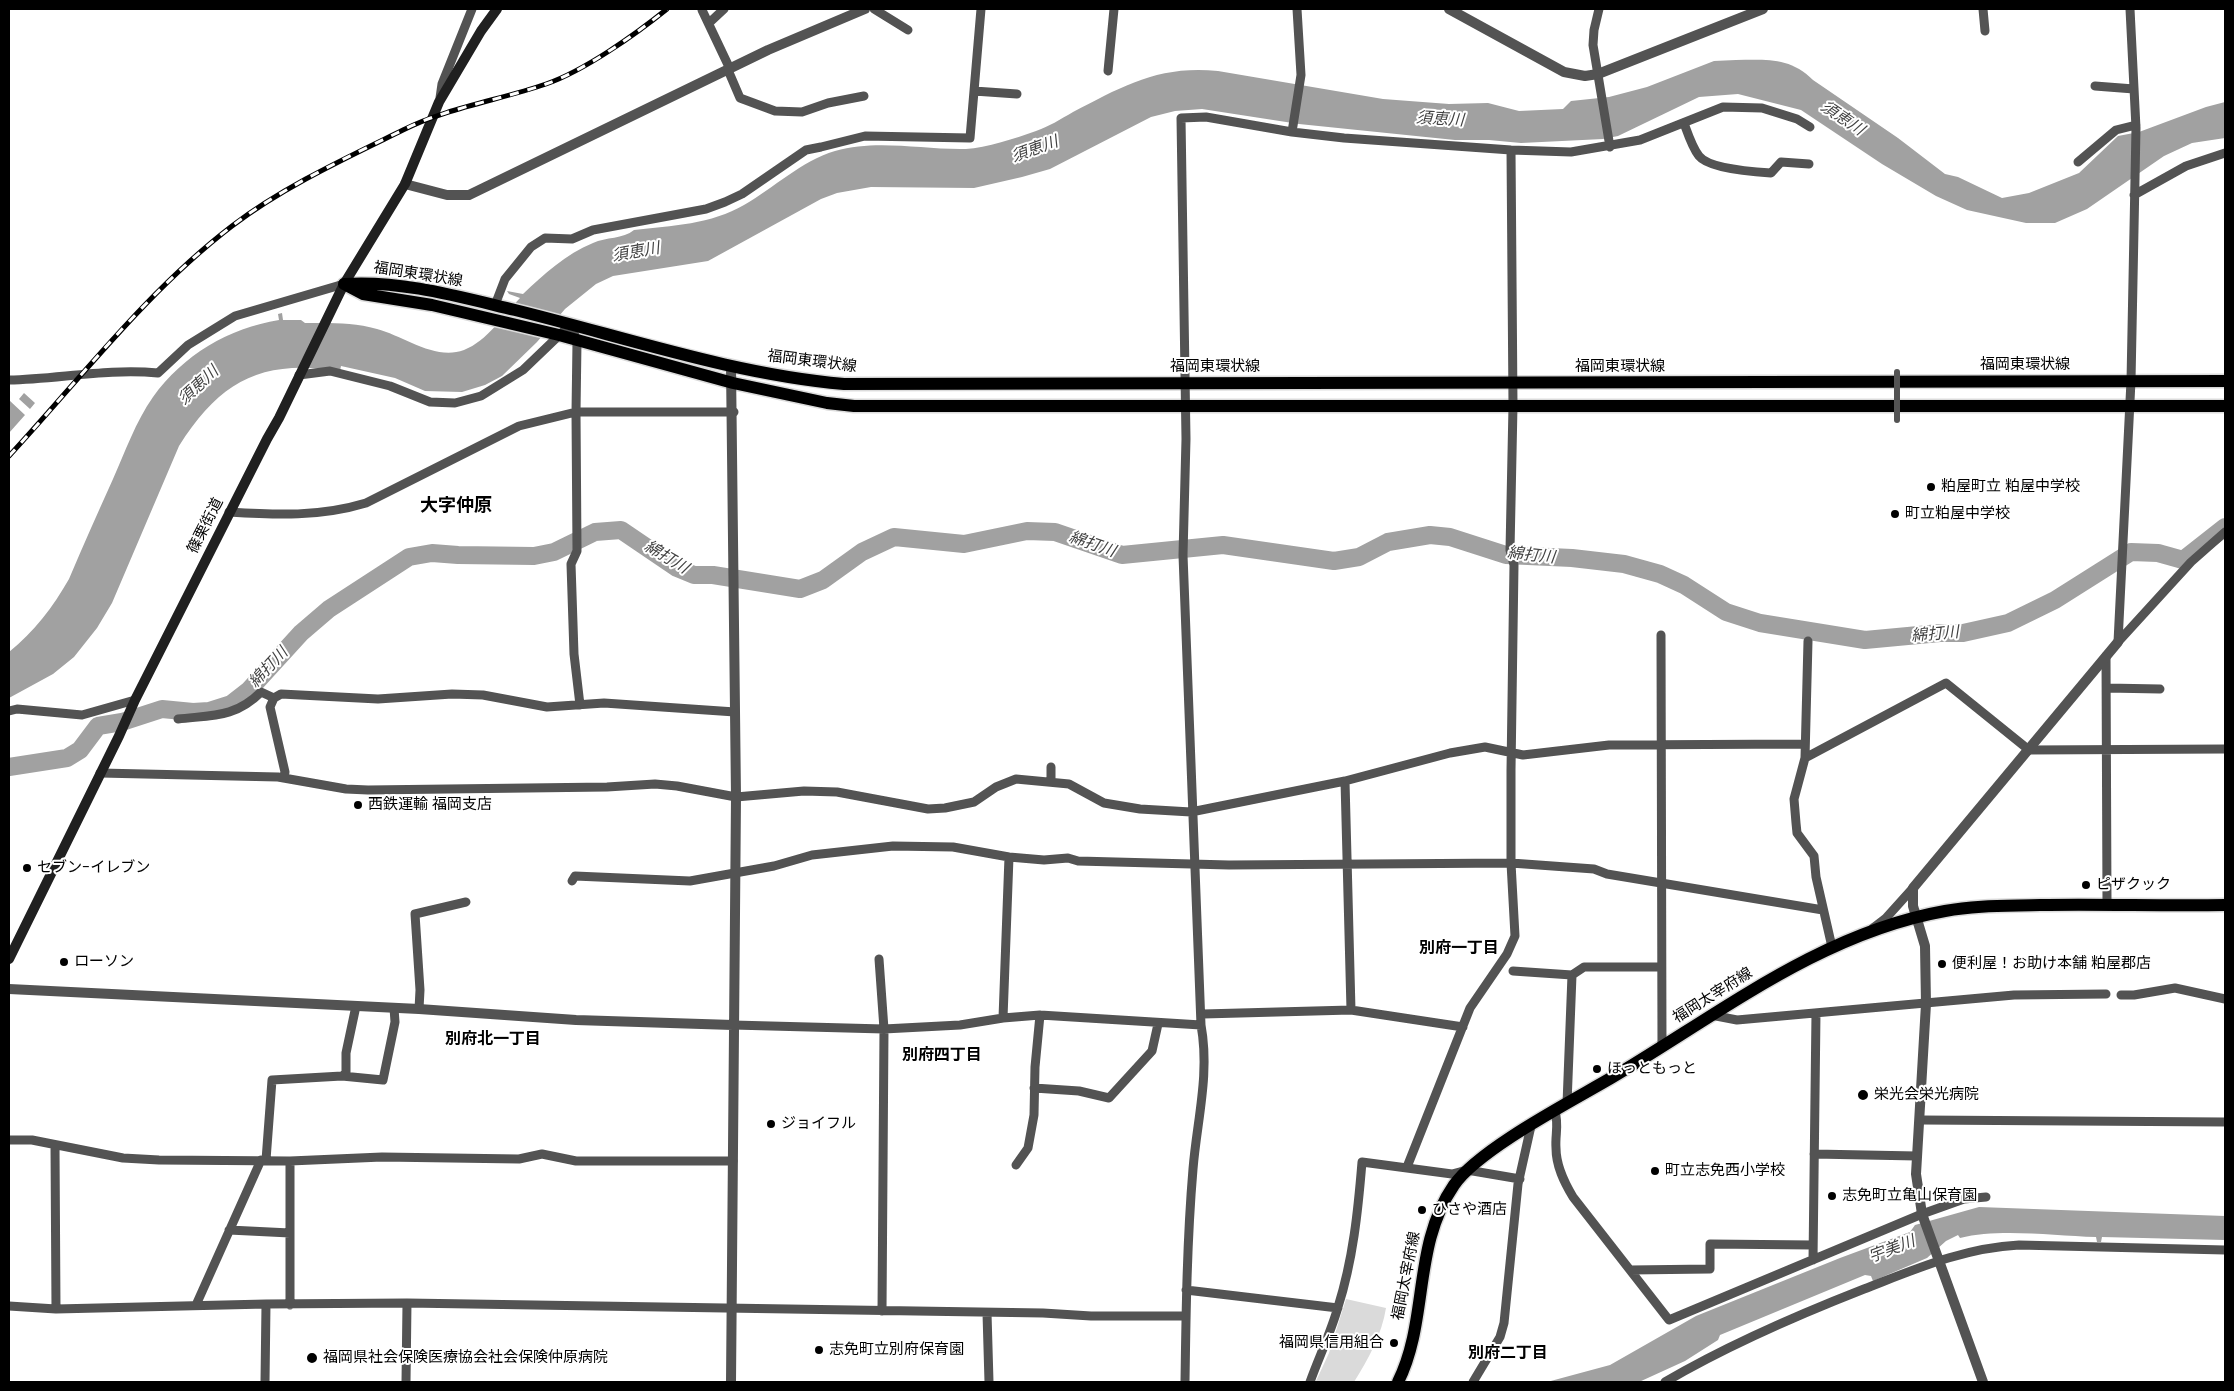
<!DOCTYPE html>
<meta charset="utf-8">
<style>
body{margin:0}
#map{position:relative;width:2234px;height:1391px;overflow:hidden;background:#fff;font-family:Poppins,sans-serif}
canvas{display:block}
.frame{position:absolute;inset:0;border:10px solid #000;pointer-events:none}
</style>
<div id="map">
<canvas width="2234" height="1391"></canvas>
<div class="frame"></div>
</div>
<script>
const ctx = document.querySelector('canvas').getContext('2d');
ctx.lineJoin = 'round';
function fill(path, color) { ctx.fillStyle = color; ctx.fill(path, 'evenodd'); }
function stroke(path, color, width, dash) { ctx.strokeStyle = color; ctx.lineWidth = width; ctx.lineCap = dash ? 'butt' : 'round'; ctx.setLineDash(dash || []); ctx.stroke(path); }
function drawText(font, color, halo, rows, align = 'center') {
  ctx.font = font + ' Poppins,"Noto Sans JP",sans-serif'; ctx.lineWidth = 4; ctx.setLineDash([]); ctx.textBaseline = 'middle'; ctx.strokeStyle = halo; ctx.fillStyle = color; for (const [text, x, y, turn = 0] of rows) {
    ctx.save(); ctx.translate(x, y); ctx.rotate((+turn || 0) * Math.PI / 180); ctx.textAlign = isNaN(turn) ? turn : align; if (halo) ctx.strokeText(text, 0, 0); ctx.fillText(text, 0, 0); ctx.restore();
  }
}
const green = new Path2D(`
 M1346,1299L1386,1308C1382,1334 1368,1360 1354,1382H1319L1316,1381L1329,1353Z`);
const water = new Path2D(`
 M1736,60C1766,60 1790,57 1813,80L1898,138L1945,174L1958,177L2002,198L2029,193L2079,173L2118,136L2139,132L2206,107L2225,102V138L2192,143L2164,156L2087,209L2055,223H2026L1967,210L1936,196L1882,164L1801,110L1738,94L1699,97L1618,136L1603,139L1521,143L1489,140H1455L1299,124L1202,109L1175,111L1151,117L1050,169L1022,177L974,188L871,187L837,193L821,199L708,261L613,276L596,284L565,309L537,342L502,376L485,385L462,392L425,391L395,378L341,366L340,371C262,359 221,380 179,446L112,603L97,628L74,657L53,674L9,698V652C34,632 53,607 69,579C83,546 98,512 113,479C125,452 136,421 153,397C183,355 229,328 279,320L278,314L282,313L283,320H301L305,323C330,323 353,322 377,329C404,336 435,361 464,350C487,341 504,315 520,298L509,294L507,291L523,294C544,274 566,254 593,243C606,237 623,239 634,230C671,226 712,224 744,205C774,188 801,161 835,151C878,139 922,150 966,149C986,148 1016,138 1036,131C1048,127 1061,119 1073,112C1123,86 1159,65 1218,71L1383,99L1449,104L1488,103L1519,111L1563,109L1571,101L1609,97L1647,87L1714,61Z
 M24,393L35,403L30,409L19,399Z
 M9,400L25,415L9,433Z
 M1979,1207L2225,1216V1240L2102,1237L2101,1242H2097L2096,1237C2054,1236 2000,1228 1960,1238L1958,1235L1946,1241L1927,1258L1873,1281L1871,1276L1865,1275L1720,1335L1718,1340L1685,1361L1639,1382H1547L1610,1365L1696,1316L1840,1258L1910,1232L1915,1225Z`);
const river = new Path2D(`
 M9,767L67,758L80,750L98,726L122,722L162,709L193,712L209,711L231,704L249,690L301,633L329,609L409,557L432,553L458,555L534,556L554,552L595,532L621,530L677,568L694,575H713L800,589L823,580L862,552L894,537L964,544L1027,531L1055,532L1122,555L1223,545L1334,561L1359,557L1388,542L1430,535L1450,537L1506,555L1572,558L1624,564L1660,574L1684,585L1726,612L1760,623L1865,640L1940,633H1963L2008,623L2055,600L2131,552L2158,553L2183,560L2225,527`);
const minor = new Path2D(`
 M874,9L908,30
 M1599,9L1594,30L1593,45L1610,147
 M1983,9L1985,31
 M702,10L730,69
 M709,23L724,9
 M728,70L740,98L775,111L802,112L828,103L864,96
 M1108,71L1114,9
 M2095,86L2134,89
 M974,91L1017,94
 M440,98L442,84L472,9
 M1684,123C1688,134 1692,147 1699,156C1709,169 1755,172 1771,173L1781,162L1809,164
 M1292,132L1301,75L1297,9
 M2078,162L2116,130L2136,125
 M2134,195L2186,166L2225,153
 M495,305L505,279L531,247L545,238L572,239L593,230L706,209L725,202L742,194L806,150L821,147L865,136L970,138L981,9
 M299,375L330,371L390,386L430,402L455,403L481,396L523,370L571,324L577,342L576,412L577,551L571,564L574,654L580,705
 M9,380C58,379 109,368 158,373L188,345L235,316L344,284
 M229,512C276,515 320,517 366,503L519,426L576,412H734
 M1661,635L1662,1047
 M1808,641L1805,758L1794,799L1796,823L1797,833L1814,856L1816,877L1832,947
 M2118,642L2131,381L2136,128L2130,9
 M2118,642L2191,562L2225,532
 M2106,656L2107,903
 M2107,688L2160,689
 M9,711L17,709L82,715L135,700
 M178,719C212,715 235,718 261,692L274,698
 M1805,758L1946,683L2029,750L2225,749
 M100,773L278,777L346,789L368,790L607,787L655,784L677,786L736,797L804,791L837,792L928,809L945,808L974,802L996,787L1016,779L1069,784L1104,803L1140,809L1191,812L1345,781L1450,753L1485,747L1523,755L1609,745L1804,744
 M284,778L285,772L270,707L274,698L281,694L378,699L452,694L483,695L547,707L604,703L735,712
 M1051,781V767
 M1345,781L1351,1010
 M572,881L575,876L690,881L774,866L812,855L893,846L953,847L1009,857L1044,860L1068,858L1078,861L1229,865L1511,863L1594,869L1607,874L1823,910
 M1873,928L1886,918L1913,888
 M879,959L884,1029L882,1311
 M1513,971L1572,975L1584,967H1661
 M2121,995H2134L2175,988L2225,999
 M419,1009L420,990L415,914L466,902
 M1203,1014L1351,1010L1463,1027
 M1711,1015L1737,1020L2014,995L2106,994
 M1003,1018L1009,857
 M733,1025L884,1029L960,1025L1003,1018L1040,1015L1201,1025
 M342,1076L383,1080L395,1022L394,1008
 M1034,1088L1079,1091L1109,1098L1152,1051L1158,1024
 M1567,1104L1572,975
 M1555,1112C1559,1124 1555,1135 1556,1148C1556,1166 1564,1182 1573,1197L1669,1320L1922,1214L1964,1199L1986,1197
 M1921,1120L2225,1122
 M9,1140H32L123,1158L159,1160L290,1161L382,1157L519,1159L542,1154L576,1161H733
 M55,1145L56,1309
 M1814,1154L1917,1156
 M266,1160L272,1080L342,1076L346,1073V1053L356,1006
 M1016,1165L1028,1148L1034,1115L1035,1067L1040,1015
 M1407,1167L1470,1008L1507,954L1515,936L1511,863V770L1514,565L1510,550L1513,406L1511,150
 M229,1230L290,1233
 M1813,1260L1816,1013
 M1630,1270L1710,1269V1244L1813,1245
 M1186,1290L1338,1308
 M196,1305L261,1160
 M290,1305V1161
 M9,1306L56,1309L266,1304L407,1303L1043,1313L1091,1316H1186
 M987,1313L989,1382
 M265,1382L266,1304
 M406,1382L407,1303
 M1185,1382C1186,1311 1187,1240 1193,1169C1197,1120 1210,1074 1201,1025L1183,555L1186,439L1181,118L1206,117L1292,132L1344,138L1511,150L1571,152L1640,140L1723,107L1762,108L1797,119L1810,127
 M1310,1382C1319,1357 1331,1332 1338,1307C1353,1260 1358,1211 1362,1162L1452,1174L1467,1170L1520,1179
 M1473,1382L1500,1337L1504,1323L1518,1184L1531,1126
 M1665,1382C1728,1345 1795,1316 1864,1289C1916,1269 1963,1248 2019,1245L2225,1250`);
const tertiary = new Path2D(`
 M1449,9L1564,72L1585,76L1598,74L1763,9
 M405,184L447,195H469L768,50L865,9
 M9,989L419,1009L576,1020L733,1025
 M731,1382L736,797L731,367
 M1983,1382L1922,1214L1916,1174L1926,1004L1925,946L1913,906V888L2118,642`);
const secondary = new Path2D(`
 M9,959L119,736L135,700L267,439L279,418L344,284L405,184L439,102L481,31L497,9`);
const primary = new Path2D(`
 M344,284L363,294L432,305L559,335L733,383L827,403L854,406H2225
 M344,284C401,280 460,297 515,310C625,337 732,374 844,384L2225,381
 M1398,1382C1429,1320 1412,1246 1454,1185C1479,1149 1570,1102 1611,1078C1718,1015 1820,933 1945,911C1976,905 2008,906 2040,905C2102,904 2163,906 2225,905`);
const rail = new Path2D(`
 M9,456C81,378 147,291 232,226C283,187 346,158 403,130C446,108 500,100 546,84C584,71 636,34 667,9`);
const pedestrianBridge = new Path2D(`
 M1897,372V420`);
const markers = [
 [1931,487,5,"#000"],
 [1895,514,5,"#000"],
 [358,805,5,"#000"],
 [27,868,5,"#000"],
 [2086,885,5,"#000"],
 [64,962,5,"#000"],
 [1942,964,5,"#000"],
 [1597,1069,5,"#000"],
 [1863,1095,6,"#000"],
 [771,1124,5,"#000"],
 [1655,1171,5,"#000"],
 [1832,1196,5,"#000"],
 [1422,1210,5,"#000"],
 [1394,1343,5,"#000"],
 [819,1350,5,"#000"],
 [312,1358,6,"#000"]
];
const streetNames = [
 ["福岡東環状線",418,275,9],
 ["福岡東環状線",812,362,7],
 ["福岡東環状線",2025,365],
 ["福岡東環状線",1215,367],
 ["福岡東環状線",1620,367],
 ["篠栗街道",206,526,-63],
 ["福岡太宰府線",1713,996,-32],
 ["福岡太宰府線",1407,1276,-79]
];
const poiNames = [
 ["粕屋町立 粕屋中学校",1941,487],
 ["町立粕屋中学校",1905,514],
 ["西鉄運輸 福岡支店",368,805],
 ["セブン-イレブン",37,868],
 ["ピザクック",2096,885],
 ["ローソン",74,962],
 ["便利屋！お助け本舗 粕屋郡店",1952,964],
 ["ほっともっと",1607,1069],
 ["栄光会栄光病院",1874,1095],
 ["ジョイフル",781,1124],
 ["町立志免西小学校",1665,1171],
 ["志免町立亀山保育園",1842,1196],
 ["ひさや酒店",1432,1210],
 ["福岡県信用組合",1384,1343,"right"],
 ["志免町立別府保育園",829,1350],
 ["福岡県社会保険医療協会社会保険仲原病院",323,1358]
];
const waterNames = [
 ["須恵川",1842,119,34],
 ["須恵川",1440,120,3],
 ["須恵川",1035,150,-20],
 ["須恵川",636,253,-10],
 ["須恵川",199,386,-43],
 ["綿打川",1092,545,19],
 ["綿打川",1531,556,6],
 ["綿打川",666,558,31],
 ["綿打川",1935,635,-5],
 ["綿打川",269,668,-47],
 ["宇美川",1892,1250,-21]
];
const neighbourhoodNames = [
 ["別府一丁目",1459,949],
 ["別府北一丁目",493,1040],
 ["別府四丁目",942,1056],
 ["別府二丁目",1508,1354]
];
const quarterNames = [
 ["大字仲原",456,506]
];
fill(green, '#dadada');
fill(water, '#a1a1a1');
stroke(river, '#a1a1a1', 18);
stroke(primary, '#dbdbdb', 15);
stroke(minor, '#535353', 9);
stroke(tertiary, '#535353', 10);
stroke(secondary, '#202020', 10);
stroke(primary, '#000', 12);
stroke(rail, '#000', 5);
stroke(rail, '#fff', 3, [9]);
stroke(pedestrianBridge, '#535353', 6);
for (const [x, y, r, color] of markers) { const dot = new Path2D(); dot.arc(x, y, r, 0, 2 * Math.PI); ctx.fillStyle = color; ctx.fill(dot); stroke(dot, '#fff', 2); }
drawText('15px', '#000', '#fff', streetNames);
drawText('15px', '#000', '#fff', poiNames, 'left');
drawText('italic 16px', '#424242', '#fff', waterNames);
drawText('bold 16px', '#000', '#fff', neighbourhoodNames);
drawText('bold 18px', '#000', '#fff', quarterNames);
</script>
